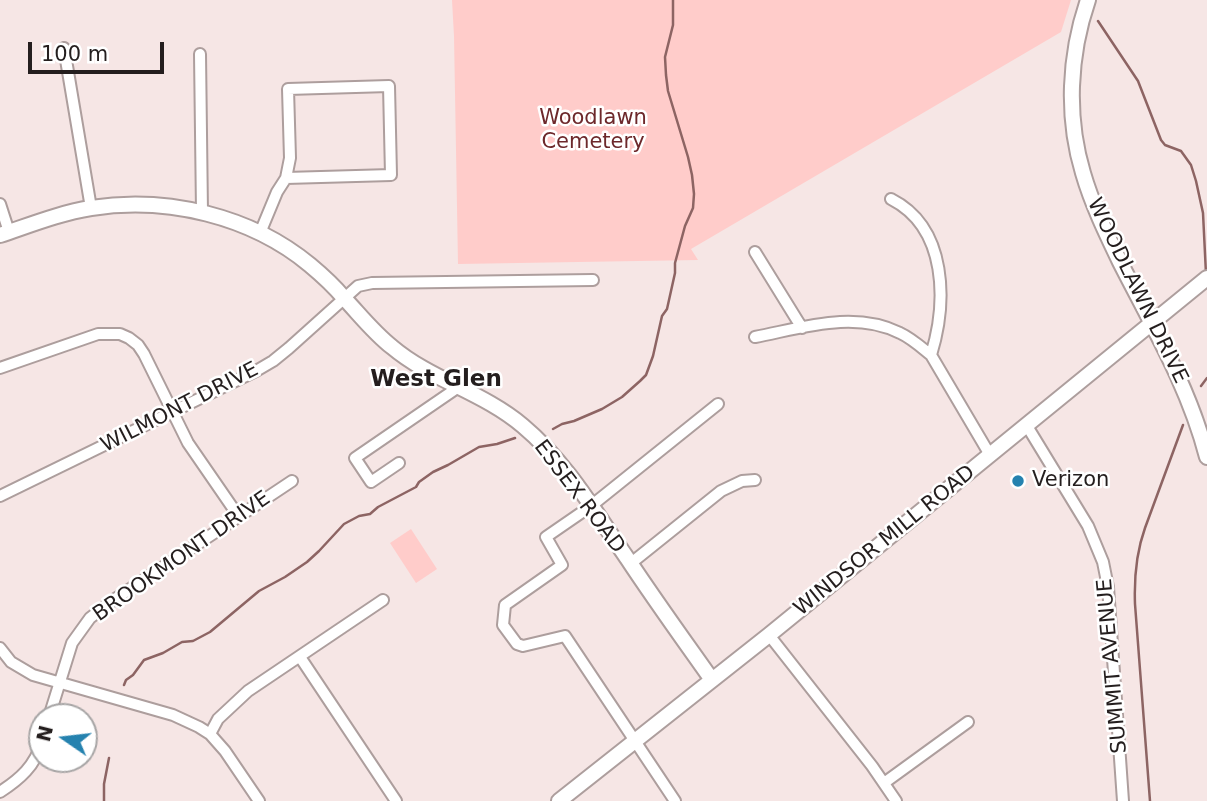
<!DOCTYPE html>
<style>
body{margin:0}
#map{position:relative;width:1207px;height:801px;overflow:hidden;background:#f6e6e5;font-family:"DejaVu Sans",sans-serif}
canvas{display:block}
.north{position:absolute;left:28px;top:703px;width:70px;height:70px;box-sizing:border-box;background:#fff;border:2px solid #a7a5a5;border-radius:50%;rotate:284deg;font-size:19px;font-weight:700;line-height:28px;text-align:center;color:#241e1e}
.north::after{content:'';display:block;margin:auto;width:24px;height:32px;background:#2582af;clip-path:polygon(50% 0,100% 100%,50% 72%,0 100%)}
.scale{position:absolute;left:28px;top:42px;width:136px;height:32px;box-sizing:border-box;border:4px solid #241e1e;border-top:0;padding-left:9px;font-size:21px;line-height:24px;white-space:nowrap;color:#241e1e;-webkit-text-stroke:5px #fff;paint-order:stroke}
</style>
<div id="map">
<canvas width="1207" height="801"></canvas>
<div class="north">N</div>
<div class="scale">100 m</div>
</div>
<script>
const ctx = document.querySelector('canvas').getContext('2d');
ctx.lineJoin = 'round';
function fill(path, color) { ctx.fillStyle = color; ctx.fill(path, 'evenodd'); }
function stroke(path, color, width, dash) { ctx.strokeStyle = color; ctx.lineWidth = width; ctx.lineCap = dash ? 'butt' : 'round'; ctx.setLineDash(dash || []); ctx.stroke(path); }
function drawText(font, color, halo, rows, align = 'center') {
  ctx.font = font + ' "DejaVu Sans",sans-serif'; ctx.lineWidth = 5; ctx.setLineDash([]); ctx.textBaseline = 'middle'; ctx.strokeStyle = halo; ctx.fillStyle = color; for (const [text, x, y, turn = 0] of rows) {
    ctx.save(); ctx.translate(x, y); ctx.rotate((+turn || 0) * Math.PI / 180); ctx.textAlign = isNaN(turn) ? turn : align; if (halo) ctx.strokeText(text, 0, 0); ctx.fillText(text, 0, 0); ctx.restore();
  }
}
const green = new Path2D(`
 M452,0H1071L1061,32L691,249L698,260L458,264L454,36Z
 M411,529L437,569L416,583L390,543Z`);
const stream = new Path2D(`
 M1098,21L1138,81L1161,140L1165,145L1181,151L1191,165L1196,181L1203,213L1206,274
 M1201,386L1207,378
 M553,429L562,424L574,421L602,409L622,397L640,381L646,375L653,356L662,316L667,309L675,273V263L685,226L693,208L694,194L692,175L688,157L668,91L666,75L665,57L673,25V0
 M124,685L126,680L133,675L144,660L163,653L182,642L193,641L210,632L259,591L285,577L307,562L319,551L344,524L359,516L370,514L378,507L416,487L419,482L433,472L448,465L479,447L497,444L515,438
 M104,801V784L109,758
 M1150,801L1135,604C1134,577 1136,553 1145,528L1183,425`);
const street = new Path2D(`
 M64,48L91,208
 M200,54L202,212
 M891,199C948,228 947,303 931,355
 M0,204L9,232
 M260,233L277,192L286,178L391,175L389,86L288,89L290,158L286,178
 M755,252L802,328
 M755,337C802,328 854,310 900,333C911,338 921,347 931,355L990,455
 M0,368L98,334H120L129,338L138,345L144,354L188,443L239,517
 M1027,426L1088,526L1103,562L1108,587L1123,801
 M399,463L371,482L355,458L460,386
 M0,496L256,371L273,361L289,348L358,286L372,283L593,280
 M630,564L721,491L742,481L755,480
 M769,635L872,766L896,801
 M0,648L11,662L33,675L173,715L199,727L210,734L225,751L259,801
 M300,657L396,801
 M49,717L72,643L90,618L112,601L292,481
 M210,734L218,719L248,691L383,600
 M884,783L968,722
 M0,792C20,779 35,766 42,742
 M675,801L565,636L523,646L517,644L503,625L505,605L562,565L546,537L591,506L718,404`);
const secondary = new Path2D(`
 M1088,0C1069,55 1066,117 1083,173C1092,204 1106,233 1120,262C1152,325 1189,387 1207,457
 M0,235C30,225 60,213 91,208C167,196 251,216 310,265C322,275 334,286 344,298C360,315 374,333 392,347C431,380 483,392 523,426C566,462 595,512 627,558C654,599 683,639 712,680
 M559,801L769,635L1207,278`);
const markers = [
 [1018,481,7,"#2582af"]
];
const parkNames = [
 ["Woodlawn",593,119],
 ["Cemetery",593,143]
];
const streetNames = [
 ["WOODLAWN DRIVE",1137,291,64],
 ["WILMONT DRIVE",180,408,-27],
 ["ESSEX ROAD",579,497,53],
 ["WINDSOR MILL ROAD",885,541,-39],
 ["BROOKMONT DRIVE",182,557,-35],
 ["SUMMIT AVENUE",1113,666,-95]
];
const poiNames = [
 ["Verizon",1032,481]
];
const neighbourhoodNames = [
 ["West Glen",436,380]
];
fill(green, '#ffccca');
stroke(stream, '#8d6463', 2.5);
stroke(street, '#ad9e9d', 14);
stroke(secondary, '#ad9e9d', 18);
stroke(street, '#fff', 10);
stroke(secondary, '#fff', 14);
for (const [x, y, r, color] of markers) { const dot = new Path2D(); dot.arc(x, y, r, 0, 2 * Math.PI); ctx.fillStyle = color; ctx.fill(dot); stroke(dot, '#fff', 2.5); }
drawText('21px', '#6d282b', '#fff', parkNames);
drawText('21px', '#241e1e', '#fff', streetNames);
drawText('21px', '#241e1e', '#fff', poiNames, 'left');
drawText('bold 23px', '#241e1e', '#fff', neighbourhoodNames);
</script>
